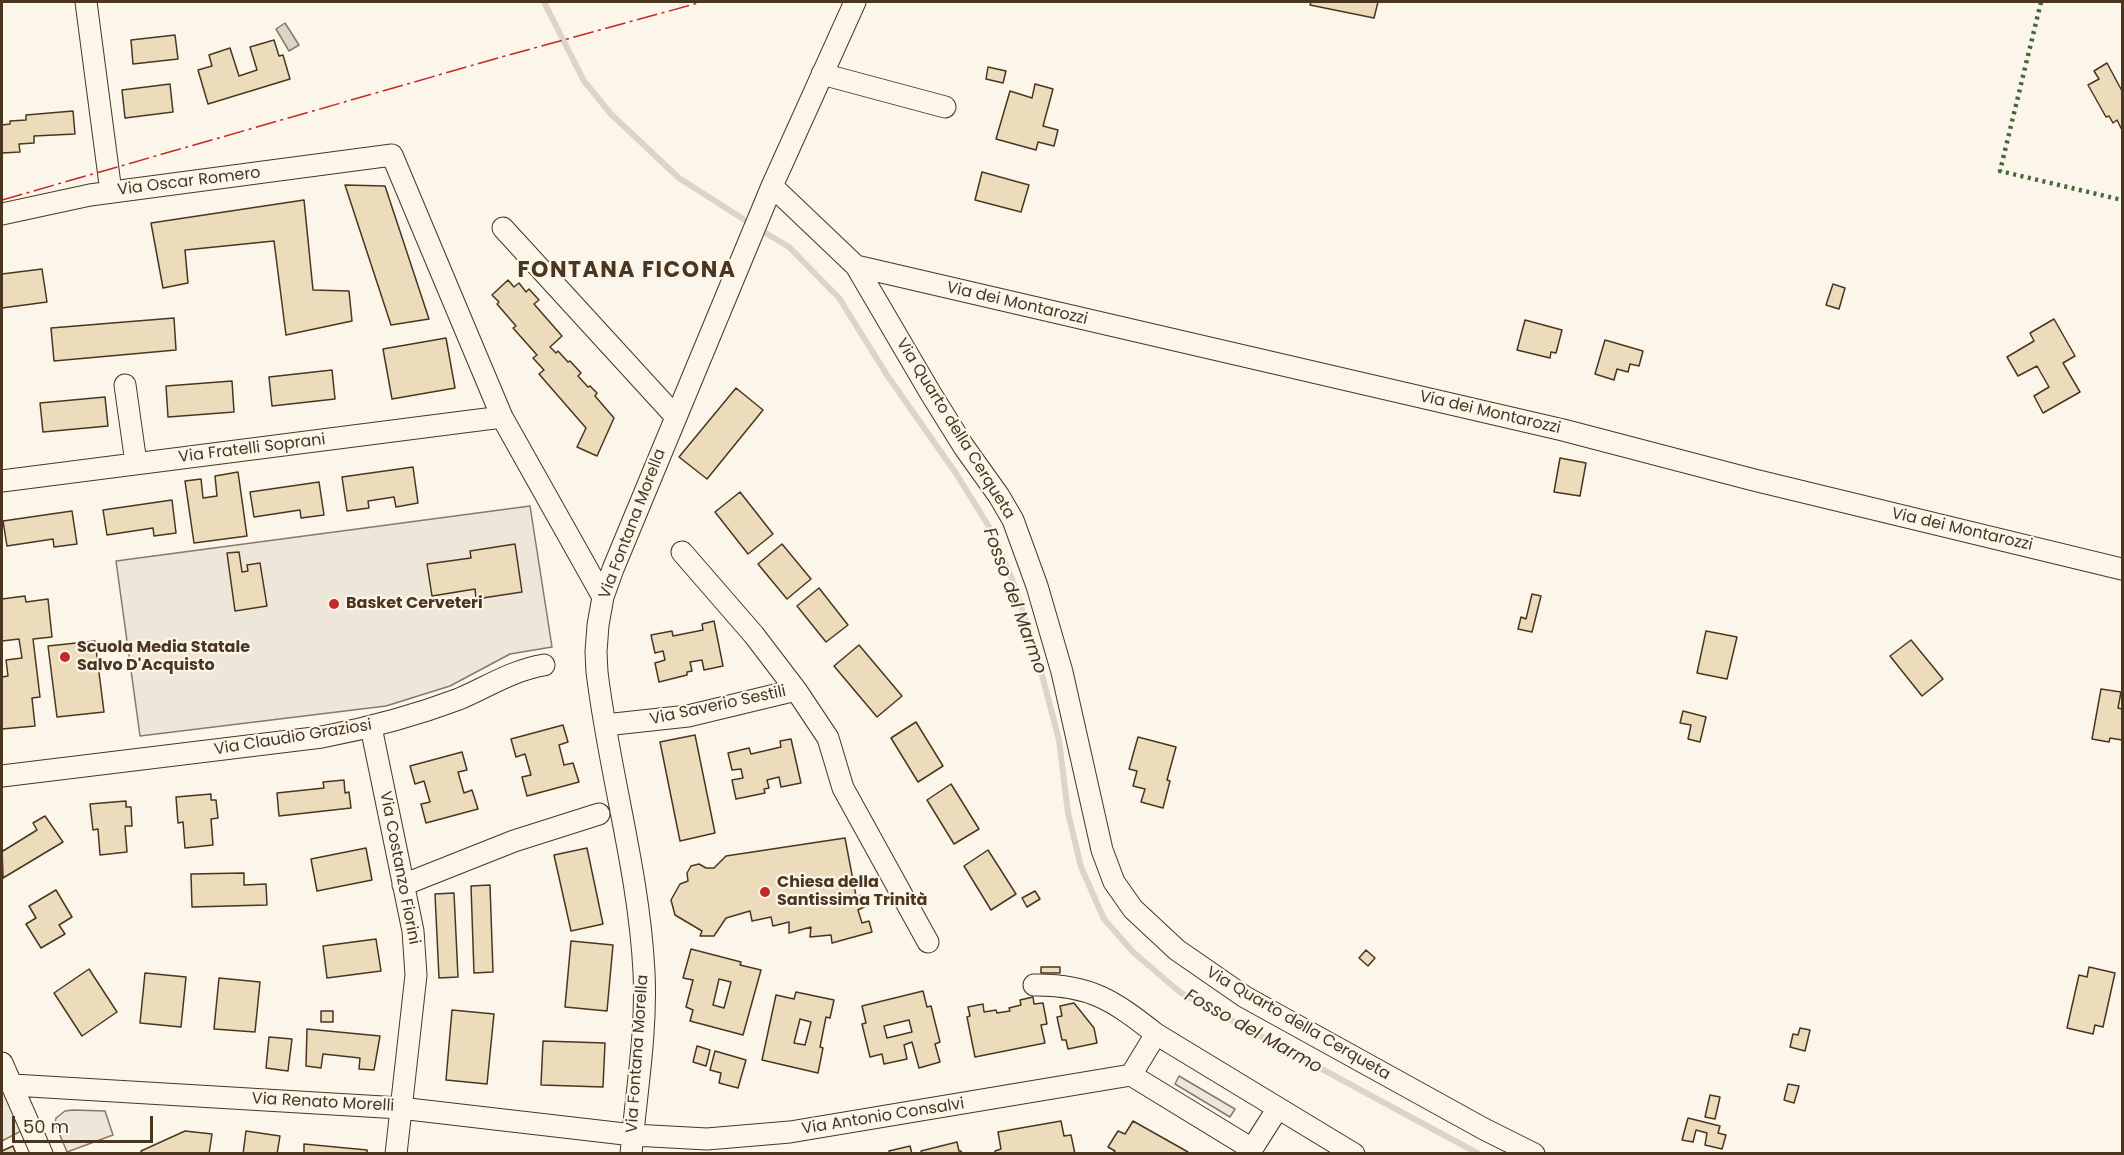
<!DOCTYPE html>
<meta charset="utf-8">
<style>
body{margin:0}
#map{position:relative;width:2124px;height:1155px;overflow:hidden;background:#fbf6e9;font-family:Poppins,sans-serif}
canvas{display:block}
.frame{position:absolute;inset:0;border:3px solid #4a3520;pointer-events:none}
.scale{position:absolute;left:12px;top:1116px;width:141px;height:27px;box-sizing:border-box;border:3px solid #4a3520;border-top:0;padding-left:8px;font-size:18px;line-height:21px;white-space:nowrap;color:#4a3520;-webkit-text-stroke:4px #fbf6e9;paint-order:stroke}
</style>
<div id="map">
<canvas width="2124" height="1155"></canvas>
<div class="frame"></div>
<div class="scale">50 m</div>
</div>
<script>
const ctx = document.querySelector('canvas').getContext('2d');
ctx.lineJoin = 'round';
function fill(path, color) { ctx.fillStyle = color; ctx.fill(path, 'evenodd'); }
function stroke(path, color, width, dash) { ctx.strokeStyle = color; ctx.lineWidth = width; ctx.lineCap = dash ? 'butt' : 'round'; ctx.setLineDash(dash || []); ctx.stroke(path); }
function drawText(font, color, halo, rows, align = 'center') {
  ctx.font = font + ' Poppins,sans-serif'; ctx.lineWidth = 4.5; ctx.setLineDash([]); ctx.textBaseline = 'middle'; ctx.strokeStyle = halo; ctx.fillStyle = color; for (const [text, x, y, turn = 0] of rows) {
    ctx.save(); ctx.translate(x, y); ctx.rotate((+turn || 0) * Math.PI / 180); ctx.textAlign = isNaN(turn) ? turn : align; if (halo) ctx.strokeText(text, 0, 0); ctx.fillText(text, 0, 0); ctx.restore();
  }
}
const green = new Path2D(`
 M530,506L552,647L510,654L450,686L386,706L140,736L116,561Z
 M1179,1076L1235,1109L1230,1117L1175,1084Z`);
const parking = new Path2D(`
 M2,1085L23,1130L2,1141Z
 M73,1110L105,1111L113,1135L67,1152L55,1123L56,1118L65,1111Z`);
const water = new Path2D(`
 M285,23L299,45L289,51L276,29Z`);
const stream = new Path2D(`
 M544,2L584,81L611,114L679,178L751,224
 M759,229L789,247L839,298L887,375L957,475L991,530L1012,579L1036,652L1059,740L1068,813L1081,867L1104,919L1133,952L1181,993L1479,1154`);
const building = new Path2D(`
 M1311,2H1378L1374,18L1310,5Z
 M175,35L178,59L133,64L131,40Z
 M274,40L279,56L283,55L290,79L208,104L198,70L212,66L209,55L230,48L239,76L257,70L250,47Z
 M2107,63L2122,91V130L2117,120L2113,123L2109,116L2106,117L2088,85L2099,79L2094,71Z
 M988,67L1006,71L1003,83L986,79Z
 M170,84L173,112L125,118L122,90Z
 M1035,84L1053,89L1043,126L1058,130L1054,146L1038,142L1036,150L996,139L1010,91L1032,98Z
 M73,111L75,134L34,136V143L19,144L20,152L2,153V125L10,124V121L26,120V115Z
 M982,172L1029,185L1021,212L975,200Z
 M345,185L385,186L429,319L391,325Z
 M304,200L313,290L349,291L352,321L286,335L274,241L185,250L188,283L163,288L151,223Z
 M42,269L47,302L2,308V274Z
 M508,280L514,287L519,283L526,292L529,289L539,300L534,304L562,336L550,347L556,353L558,351L568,362L570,361L581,373L578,376L588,387L590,386L597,393L595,396L614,418L597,456L577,447L586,428L539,374L544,370L533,358L537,355L513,328L516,326L497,304L499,302L492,295Z
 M1833,284L1845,288L1839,309L1826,305Z
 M174,318L176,350L54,361L51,328Z
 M2054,319L2075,356L2063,363L2080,392L2043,413L2034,396L2049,387L2037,366L2018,376L2007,357L2034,341L2030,333Z
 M1525,320L1562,330L1556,353L1551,352L1550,358L1517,350Z
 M446,338L455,388L392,399L383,349Z
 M1605,340L1643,351L1639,366L1630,364L1628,372L1617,369L1614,380L1595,374Z
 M332,370L335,399L272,406L269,377Z
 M232,381L234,412L168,417L166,386Z
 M736,388L763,410L707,479L679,457Z
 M105,397L108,426L43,432L40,403Z
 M1560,458L1586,463L1580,496L1554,492Z
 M413,467L418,503L396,507L394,497L368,501L369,508L347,511L342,477Z
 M238,472L247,536L194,543L185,481L201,479L203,498L217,496L215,476Z
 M319,482L324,515L301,518L300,510L254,517L250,492Z
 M740,492L773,534L748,554L715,512Z
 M172,500L176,533L154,536L153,528L107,535L103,510Z
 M72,511L77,544L54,547L53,539L7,546L3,521Z
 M515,544L522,592L476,599L475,589L432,596L427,564L471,558L470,551Z
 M782,544L811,579L787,599L758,564Z
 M239,552L242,572L248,571L247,565L260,563L267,606L235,611L227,553Z
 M819,588L848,625L826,642L797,606Z
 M1532,594L1541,596L1532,632L1518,629L1521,617L1526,619Z
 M25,596L26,602L48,599L52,637L33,639L40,697L32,698L35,726L2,729V677L8,676L6,660L22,658L19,639L2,641V599Z
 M714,621L723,666L704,670L702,660L690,662L692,671L687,672V675L659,682L655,663L665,660L663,651L655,653L651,635L672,631L673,636L703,630L702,624Z
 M1706,631L1737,637L1727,679L1697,673Z
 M1911,640L1943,679L1922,696L1890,656Z
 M95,641L104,712L57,717L48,646Z
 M859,645L902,696L877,717L834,666Z
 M2101,689L2121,692L2118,708L2122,709V740L2110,738L2109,742L2092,739Z
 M1683,711L1706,717L1700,742L1688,739L1691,725L1680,723Z
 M916,722L943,766L918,782L891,738Z
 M563,725L568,742L559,745L564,765L573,763L579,782L527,796L522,777L531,775L525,754L516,757L511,739Z
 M695,735L715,833L680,841L660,742Z
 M1138,737L1176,747L1167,780L1170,781L1163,808L1141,802L1145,789L1133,786L1137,771L1129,769Z
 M791,739L801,783L781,787L779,777L767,780L769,788L764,789L765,793L736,799L732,780L743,778L741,769L732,770L728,753L749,748L751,754L781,747L780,741Z
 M462,752L467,770L458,772L464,793L472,790L478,809L426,823L421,804L430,802L424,781L415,784L410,766Z
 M344,780L345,793L349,792L351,808L279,816L277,793L324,788L323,782Z
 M951,784L979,829L954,844L927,800Z
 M211,794V800H216L218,818L211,819L213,845L185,848L183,822L178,823L176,797Z
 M126,801V807H131L132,826H125L127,852L100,855L98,829L93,830L90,804Z
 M45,816L63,842L3,878L2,848L3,851L37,830L33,823Z
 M845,838L856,896L864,895L866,906L858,910L862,923L869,921L872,932L832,943L831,935L810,937L811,927L789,933V922L773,926L771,917L752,921L750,911L726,918L714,936H700L702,931L675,915L671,900L680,884L688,881L687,873L691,866L699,864L706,868H714L726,856Z
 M366,848L372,880L317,891L311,859Z
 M587,848L603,924L571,931L554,855Z
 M988,850L1016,894L991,910L964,866Z
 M244,873V885L266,884L267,905L192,907L191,874Z
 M490,885L493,972L474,973L471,886Z
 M56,890L72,917L59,925L65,934L41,948L26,924L36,918L29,906Z
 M1035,891L1040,899L1027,907L1022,898Z
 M454,893L458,977L439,978L435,894Z
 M376,939L381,971L327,978L323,946Z
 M571,941L613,945L607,1011L565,1007Z
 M691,949L741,962L740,965L761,970L743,1035L690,1021L693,1010L686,1007L693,980L683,978ZM719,979L731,982L724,1008L713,1005Z
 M1366,950L1375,958L1368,966L1359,958Z
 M1041,967H1060V973H1041Z
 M2089,967L2115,973L2103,1027L2095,1025L2093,1034L2067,1028L2079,975L2087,977Z
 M89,969L117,1012L82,1036L54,993Z
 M145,973L186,977L181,1027L140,1023Z
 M219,978L260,982L255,1032L214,1029Z
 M923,991L927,1007L931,1006L940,1042L935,1044L940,1062L919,1068L912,1042L904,1045L907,1059L884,1064L882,1054L870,1057L862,1024L866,1023L862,1006ZM909,1020L912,1032L887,1038L884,1026Z
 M796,992L834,1000L830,1018L826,1017L820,1047L823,1048L818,1073L762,1060L776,995L794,999ZM800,1019L811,1022L805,1045L794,1043Z
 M1033,997L1034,1004L1043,1003L1047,1024L1041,1025L1045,1043L975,1057L967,1017L970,1016L968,1007L983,1004L984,1012L996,1010L997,1013L1010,1011L1009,1008L1021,1005L1020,1000Z
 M1074,1003L1094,1028L1097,1043L1068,1049L1066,1040H1062L1057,1017L1062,1016L1060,1006Z
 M452,1010L494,1014L487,1084L446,1080Z
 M321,1011H333V1022H321Z
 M1800,1028L1810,1030L1805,1051L1790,1047L1793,1034L1798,1035Z
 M307,1029L380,1036L374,1070L359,1069L360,1058L323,1054L321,1068L306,1066Z
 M269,1037L292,1039L288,1071L266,1068Z
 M543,1041L605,1043L603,1087L541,1085Z
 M697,1046L710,1050L706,1066L693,1062Z
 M715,1051L746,1060L738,1088L719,1083L721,1073L710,1070Z
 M1788,1084L1799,1086L1794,1103L1784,1100Z
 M1710,1095L1720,1097L1715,1119L1705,1117Z
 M1688,1118L1720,1126L1718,1133L1726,1135L1722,1149L1705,1145L1707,1133L1696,1130L1693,1142L1682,1140Z
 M1061,1121L1064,1136L1071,1135L1075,1154H995V1151L1001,1149L998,1132Z
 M1133,1121L1188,1152L1187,1154H1113L1115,1151L1108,1147L1118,1131L1125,1134Z
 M185,1131L212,1134L209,1154H142L141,1151Z
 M246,1131L280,1136L277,1154H243Z
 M957,1142L959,1151H961L962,1154H922L921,1151Z
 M304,1144L367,1150V1154H304Z
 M13,1146L16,1154H2V1151Z
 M910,1146L912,1154H890L889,1151Z`);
const minor = new Path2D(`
 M86,2L111,192
 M822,74L945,107
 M772,186L856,266L931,394L964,447L999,496L1013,520L1037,586L1062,672L1102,850L1114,882L1133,909L1177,950L1245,997L1484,1129L1534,1154
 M2,214L90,195L392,155L502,417L603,597
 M503,228L676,417
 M856,266L1563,430L1754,480L2122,569
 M125,385L136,463
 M2,481L502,417
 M682,552L754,635L796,690
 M605,725L688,716L796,690L828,738L843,788L928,942
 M371,727L413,931L416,975L396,1154
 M2,776L322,737C369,728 414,716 459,699C487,687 513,670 544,665
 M403,885L514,841L599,814
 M1034,985C1090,984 1114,1001 1156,1034
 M2,1063L42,1154
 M13,1085L400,1108L633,1135L707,1139L790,1132L1131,1075
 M1278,1108L1354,1154
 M631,1154C636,1093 647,1033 644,972C639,871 609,772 597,672L596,652L598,625L603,597L613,569L772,186L855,2
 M1252,1154V1149L1278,1108L1156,1034L1131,1075L1252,1149`);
const hedge = new Path2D(`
 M2041,2L2000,171L2122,200`);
const power = new Path2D(`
 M2,200L505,56L702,2`);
const markers = [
 [334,604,6,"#c62828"],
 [65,657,6,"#c62828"],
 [765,892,6,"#c62828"]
];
const streetNames = [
 ["Via Oscar Romero",189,182,-7],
 ["Via dei Montarozzi",1017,304,13],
 ["Via dei Montarozzi",1490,413,13],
 ["Via Quarto della Cerqueta",955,429,58],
 ["Via Fratelli Soprani",252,449,-7],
 ["Via Fontana Morella",633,524,-69],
 ["Via dei Montarozzi",1962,530,13],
 ["Via Saverio Sestili",718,706,-12],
 ["Via Claudio Graziosi",293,738,-9],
 ["Via Costanzo Fiorini",399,868,79],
 ["Via Quarto della Cerqueta",1298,1024,30],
 ["Via Fontana Morella",638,1054,-86],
 ["Via Renato Morelli",323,1103,3],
 ["Via Antonio Consalvi",883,1117,-9]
];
const poiNames = [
 ["Basket Cerveteri",346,604],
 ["Scuola Media Statale",77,648],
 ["Salvo D'Acquisto",77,666],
 ["Chiesa della",777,883],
 ["Santissima Trinità",777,901]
];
const waterNames = [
 ["Fosso del Marmo",1014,601,70],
 ["Fosso del Marmo",1253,1032,29]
];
const districtNames = [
 ["FONTANA FICONA",627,271]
];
fill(green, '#ede6d9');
stroke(green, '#887966', 1.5);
fill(parking, '#ede7d9');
stroke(parking, '#887966', 1.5);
fill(water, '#dcd4c6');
stroke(water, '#887966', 1.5);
stroke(stream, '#dcd4c6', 6);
fill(building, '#ecdcbc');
stroke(building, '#4a3520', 1.5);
stroke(minor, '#4a3520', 23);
stroke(minor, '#fbf6e9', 21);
stroke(hedge, '#436837', 4.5, [3, 4.5]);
stroke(power, '#c62828', 1.5, [21, 4.5, 3, 4.5]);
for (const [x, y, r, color] of markers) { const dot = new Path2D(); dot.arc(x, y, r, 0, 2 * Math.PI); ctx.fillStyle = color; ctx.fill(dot); stroke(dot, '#fbf6e9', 2); }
drawText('16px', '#4a3520', '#fbf6e9', streetNames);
drawText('bold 16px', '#4a3520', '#fbf6e9', poiNames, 'left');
drawText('italic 18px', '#4a3520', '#fbf6e9', waterNames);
ctx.letterSpacing = '1.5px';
drawText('bold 22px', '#4a3520', '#fbf6e9', districtNames);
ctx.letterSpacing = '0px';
</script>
